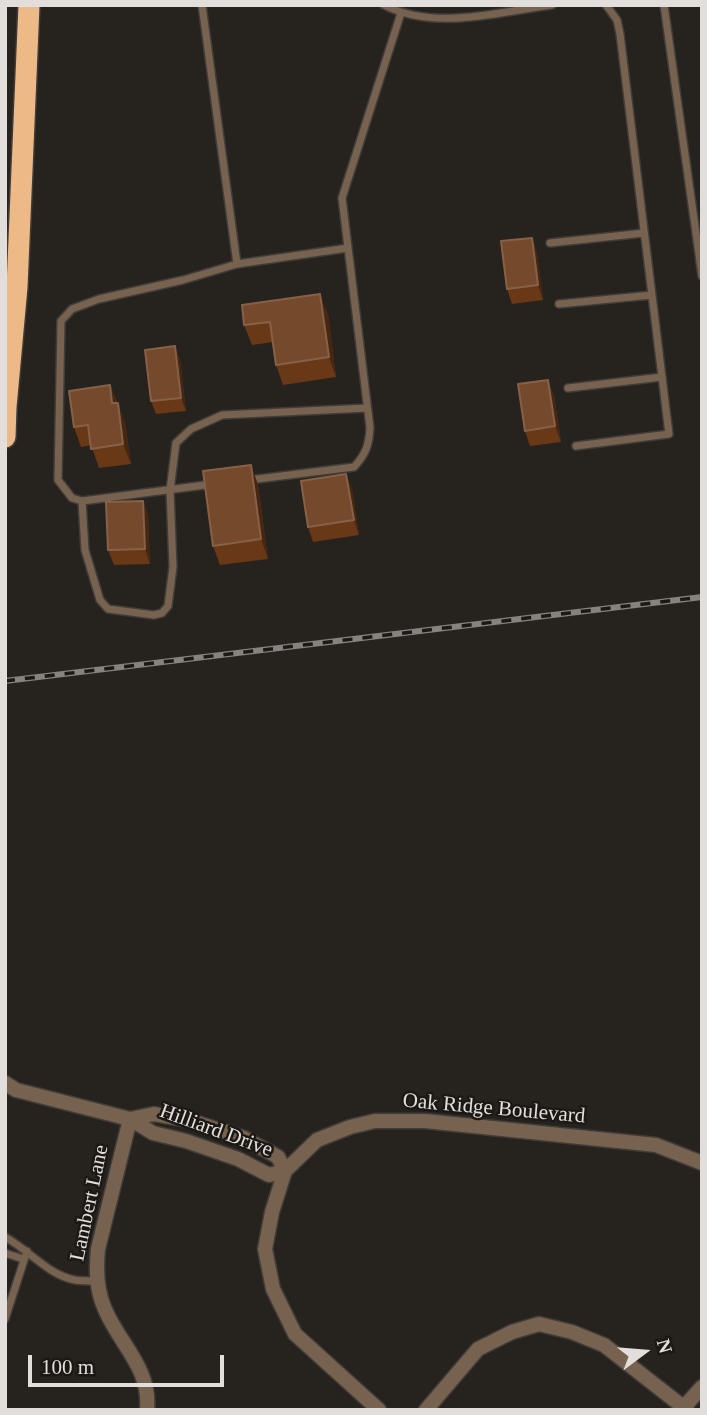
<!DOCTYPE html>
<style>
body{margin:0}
#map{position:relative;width:707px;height:1415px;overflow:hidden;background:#26221e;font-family:Georgia,serif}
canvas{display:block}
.frame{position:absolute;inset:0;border:7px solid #e1dedc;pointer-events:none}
.north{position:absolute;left:609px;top:1317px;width:70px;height:70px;-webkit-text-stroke:5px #1c1814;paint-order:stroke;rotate:74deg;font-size:19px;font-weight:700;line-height:28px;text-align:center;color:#e1dedc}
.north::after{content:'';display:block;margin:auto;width:24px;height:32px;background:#e1dedc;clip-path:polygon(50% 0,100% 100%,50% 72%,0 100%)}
.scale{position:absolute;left:28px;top:1355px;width:196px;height:32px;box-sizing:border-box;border:4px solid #e1dedc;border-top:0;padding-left:9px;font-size:21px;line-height:24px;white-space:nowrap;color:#e1dedc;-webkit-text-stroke:5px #1c1814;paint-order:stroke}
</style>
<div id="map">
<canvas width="707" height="1415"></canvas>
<div class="frame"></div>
<div class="north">N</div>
<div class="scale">100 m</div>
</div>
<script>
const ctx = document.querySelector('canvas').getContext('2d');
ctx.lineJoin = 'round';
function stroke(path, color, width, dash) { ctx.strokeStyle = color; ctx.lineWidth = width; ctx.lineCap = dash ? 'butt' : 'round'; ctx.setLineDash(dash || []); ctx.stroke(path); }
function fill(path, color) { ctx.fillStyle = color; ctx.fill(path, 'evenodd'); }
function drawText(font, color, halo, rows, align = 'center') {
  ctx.font = font + ' Georgia,serif'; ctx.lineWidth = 5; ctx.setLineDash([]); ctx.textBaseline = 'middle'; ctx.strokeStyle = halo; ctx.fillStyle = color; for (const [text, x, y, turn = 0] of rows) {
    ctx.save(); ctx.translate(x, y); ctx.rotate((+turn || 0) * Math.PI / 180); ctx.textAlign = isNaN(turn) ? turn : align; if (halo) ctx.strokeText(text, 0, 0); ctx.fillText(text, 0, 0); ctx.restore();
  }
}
const lane = new Path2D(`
 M202,5L237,264L183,280L99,299L72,309L61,321L58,480L72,498L82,501L213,484
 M384,5C435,31 497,12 552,5
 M664,5L702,276
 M550,243L644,233
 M237,264L348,248
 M559,304L652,295
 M568,388L662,377
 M576,446L669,434L620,34L617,20L606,5
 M249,480L354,467C366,454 369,445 370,428L342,198L401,13
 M82,501L85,550L100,600L108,609L154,615L162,613L168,606L173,567L170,490L176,443L191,429L222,415L367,408
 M5,1237C29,1250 48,1275 75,1280C82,1281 90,1281 97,1281
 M5,1253L23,1259
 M5,1319L27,1251`);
const street = new Path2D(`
 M5,1083L16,1090L130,1119L153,1133L186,1141L238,1159L269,1175L285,1171L278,1157L244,1138L188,1120L154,1114L130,1119
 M130,1119L98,1249C96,1269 96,1288 104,1307C118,1343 151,1367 147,1410
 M684,1407L702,1387
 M379,1410L295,1334L273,1289L265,1249L272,1212L285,1171L317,1140L350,1127L375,1121H425L656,1145L702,1163
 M426,1410L478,1349L512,1332L539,1324L572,1332L604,1345L687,1410`);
const highway = new Path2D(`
 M5,437L6,407L17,287L29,5`);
const rail = new Path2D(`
 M5,681L702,597`);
const wall = new Path2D(`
 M532,238L537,253L543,300L512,304L507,289Z
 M328,314L336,377L283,385L276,365L273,342L252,345L244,325Z
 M175,346L180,360L186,411L156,414L151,401Z
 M110,385L125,423L131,464L99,468L91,445L81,447L74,427Z
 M554,395L561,442L530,446L525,431Z
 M251,465L258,485L268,559L220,565L213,546Z
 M352,489L359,535L313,542L308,527Z
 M143,501L148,516L150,564L114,565L108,550Z`);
const shadedWall = new Path2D(`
 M532,238L537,253L543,300L538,285Z
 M320,294L328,314L336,377L329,357Z
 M175,346L180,360L186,411L181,398Z
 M548,380L554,395L561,442L555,426Z
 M110,385L117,405L112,403Z
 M118,403L125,423L131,464L123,444Z
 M251,465L258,485L268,559L261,539Z
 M346,474L352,489L359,535L354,520Z
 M143,501L148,516L150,564L145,549Z`);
const building = new Path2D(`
 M532,238L538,285L507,289L501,241Z
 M320,294L329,357L276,365L270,322L244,325L242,305Z
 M175,346L181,398L151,401L145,350Z
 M548,380L555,426L525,431L518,384Z
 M110,385L112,403H118L123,444L91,449L88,425L74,427L69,391Z
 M251,465L261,539L213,546L203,471Z
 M346,474L354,520L308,527L301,481Z
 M143,501L145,549L108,550L106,502Z`);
const streetNames = [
 ["Oak Ridge Boulevard",494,1109,5],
 ["Hilliard Drive",216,1131,20],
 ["Lambert Lane",90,1203,-78]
];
stroke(lane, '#403c39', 10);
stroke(street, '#403c39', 17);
stroke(highway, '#403c39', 24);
stroke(lane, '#76624e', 7);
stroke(street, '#76624e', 14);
stroke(highway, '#ecb987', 21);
stroke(rail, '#86827f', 6);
stroke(rail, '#1c1814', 3.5, [10]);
fill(wall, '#683817');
fill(shadedWall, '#482711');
fill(building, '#75492c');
stroke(building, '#866148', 2);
drawText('21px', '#e1dedc', '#1c1814', streetNames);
</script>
